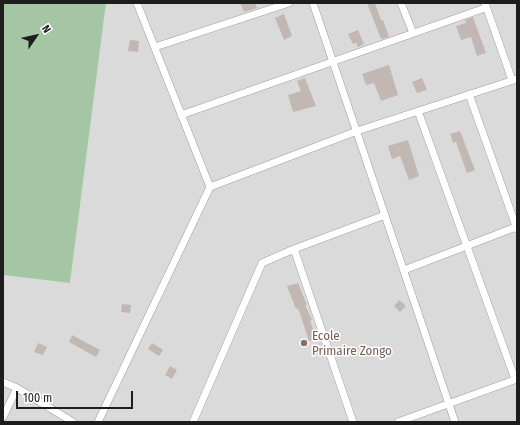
<!DOCTYPE html>
<style>
body{margin:0}
#map{position:relative;width:520px;height:425px;overflow:hidden;background:#eee9e3;font-family:"Fira Sans Condensed",sans-serif}
canvas{display:block}
.frame{position:absolute;inset:0;border:4px solid #1d1d1d;pointer-events:none}
.north{position:absolute;left:16px;top:16px;width:40px;height:40px;-webkit-text-stroke:3px #fff;paint-order:stroke;rotate:56deg;font-size:11px;font-weight:700;line-height:16px;text-align:center;color:#1d1d1d}
.north::after{content:'';display:block;margin:auto;width:14px;height:18px;background:#1d1d1d;clip-path:polygon(50% 0,100% 100%,50% 72%,0 100%)}
.scale{position:absolute;left:16px;top:391px;width:117px;height:18px;box-sizing:border-box;border:2px solid #1d1d1d;border-top:0;padding-left:5px;font-size:12px;line-height:14px;white-space:nowrap;color:#1d1d1d;-webkit-text-stroke:3px #fff;paint-order:stroke}
</style>
<div id="map">
<canvas width="520" height="425"></canvas>
<div class="frame"></div>
<div class="north">N</div>
<div class="scale">100 m</div>
</div>
<script>
const ctx = document.querySelector('canvas').getContext('2d');
ctx.lineJoin = 'round';
function fill(path, color) { ctx.fillStyle = color; ctx.fill(path, 'evenodd'); }
function stroke(path, color, width, dash) { ctx.strokeStyle = color; ctx.lineWidth = width; ctx.lineCap = dash ? 'butt' : 'round'; ctx.setLineDash(dash || []); ctx.stroke(path); }
function drawText(font, color, halo, rows, align = 'center') {
  ctx.font = font + ' "Fira Sans Condensed",sans-serif'; ctx.lineWidth = 3; ctx.setLineDash([]); ctx.textBaseline = 'middle'; ctx.strokeStyle = halo; ctx.fillStyle = color; for (const [text, x, y, turn = 0] of rows) {
    ctx.save(); ctx.translate(x, y); ctx.rotate((+turn || 0) * Math.PI / 180); ctx.textAlign = isNaN(turn) ? turn : align; if (halo) ctx.strokeText(text, 0, 0); ctx.fillText(text, 0, 0); ctx.restore();
  }
}
const residential = new Path2D(`
 M106,3H517V422H3V275L70,283Z`);
const cemetery = new Path2D(`
 M3,3H106L70,283L3,275Z`);
const building = new Path2D(`
 M240,3H255L257,8L244,12Z
 M367,3H375L381,20H383L389,37L381,39Z
 M284,14L292,36L284,40L275,18Z
 M473,17L486,53L477,56L471,37L461,40L456,26L466,23L465,20Z
 M358,30L364,44L358,47L356,43L353,44L348,34Z
 M130,40L139,41L138,52L128,51Z
 M389,65L398,95L381,101L374,83L366,85L362,74Z
 M305,78L316,106L293,112L288,95L301,91L297,81Z
 M422,78L427,90L417,93L412,82Z
 M460,131L475,170L467,173L456,142L453,143L450,134Z
 M408,140L419,176L409,180L400,156L392,159L388,146Z
 M298,283L307,305H305L312,320L310,321L317,339L309,341L298,308L296,309L287,286Z
 M399,300L406,306L400,312L394,306Z
 M122,304L131,305L130,313L121,312Z
 M72,335L100,350L96,357L69,342Z
 M38,343L47,347L43,355L34,352Z
 M152,343L163,350L159,356L148,349Z
 M170,366L177,370L172,379L165,375Z`);
const minor = new Path2D(`
 M137,3L210,187
 M313,3L455,422
 M401,3L413,33
 M485,3L512,80
 M155,47L289,3
 M469,94L517,229
 M418,111L515,379
 M181,115L485,8
 M294,249L353,422
 M404,270L516,227
 M3,382L17,388L73,422
 M3,417L17,388
 M98,422L210,187L357,131L517,79
 M193,422L262,263L294,249L385,215
 M398,422L517,379`);
const markers = [
 [304,343,4,"#8d6e63"]
];
const educationNames = [
 ["Ecole",312,336],
 ["Primaire Zongo",312,351]
];
fill(residential, '#dbdada');
fill(cemetery, '#a5c6a5');
fill(building, '#c2b7b3');
stroke(minor, '#9e9e9e', 8);
stroke(minor, '#fff', 7);
for (const [x, y, r, color] of markers) { const dot = new Path2D(); dot.arc(x, y, r, 0, 2 * Math.PI); ctx.fillStyle = color; ctx.fill(dot); stroke(dot, '#fff', 1.5); }
drawText('13px', '#785e54', '#fff', educationNames, 'left');
</script>
